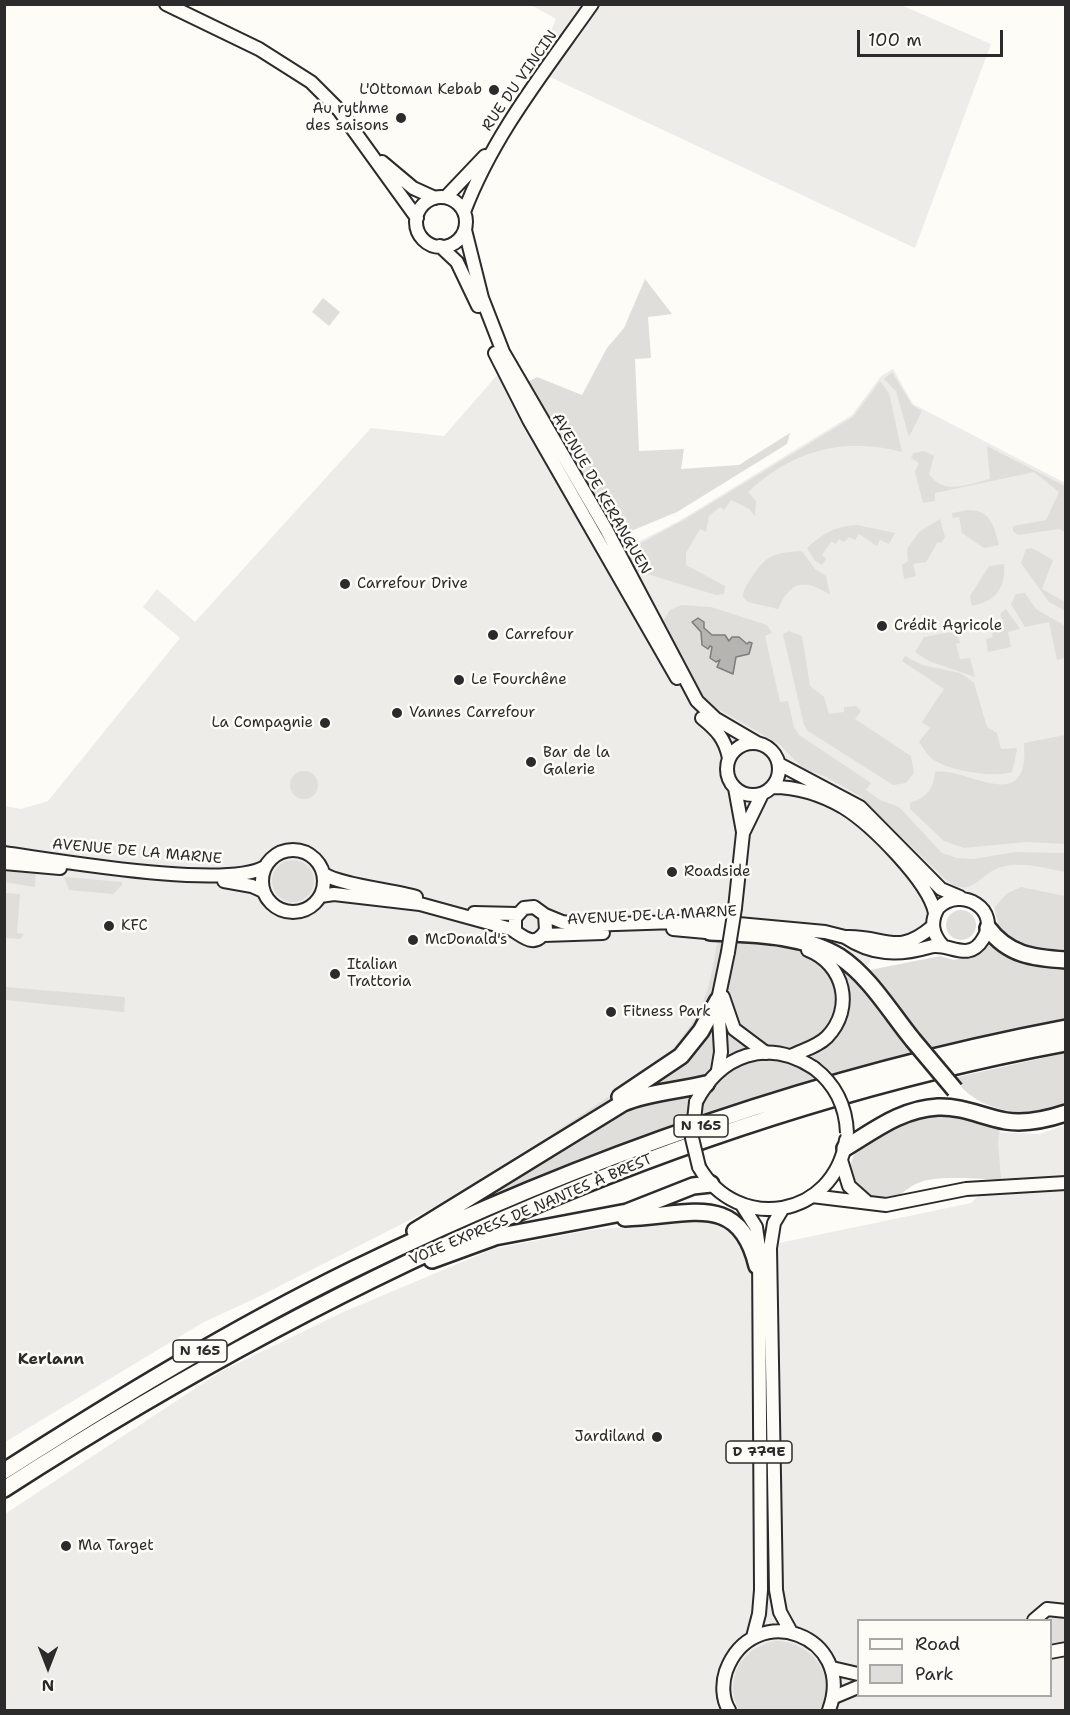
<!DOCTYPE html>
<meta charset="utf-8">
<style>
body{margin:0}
#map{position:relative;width:1070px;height:1715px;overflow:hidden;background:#fdfcf7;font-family:"Shantell Sans",sans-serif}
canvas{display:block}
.frame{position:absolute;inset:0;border:6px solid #2b2b2b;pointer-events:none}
.legend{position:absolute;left:857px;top:1619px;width:195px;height:78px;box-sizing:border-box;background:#fdfcf7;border:2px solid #a9a8a5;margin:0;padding:8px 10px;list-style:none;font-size:18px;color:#2b2b2b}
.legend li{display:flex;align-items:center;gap:12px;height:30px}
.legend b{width:30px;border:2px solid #a9a8a5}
.north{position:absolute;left:18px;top:1637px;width:60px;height:60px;-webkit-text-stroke:4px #fdfcf7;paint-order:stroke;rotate:180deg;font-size:16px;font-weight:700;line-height:24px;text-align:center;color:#2b2b2b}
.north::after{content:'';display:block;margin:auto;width:21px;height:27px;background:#2b2b2b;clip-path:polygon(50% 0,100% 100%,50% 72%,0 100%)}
.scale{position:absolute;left:857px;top:30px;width:146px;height:27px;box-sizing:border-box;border:3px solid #2b2b2b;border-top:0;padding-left:8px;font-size:18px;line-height:21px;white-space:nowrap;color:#2b2b2b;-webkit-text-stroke:4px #fdfcf7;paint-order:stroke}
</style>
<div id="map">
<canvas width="1070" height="1715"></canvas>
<div class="frame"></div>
<ul class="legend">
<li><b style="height:8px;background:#fdfcf7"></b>Road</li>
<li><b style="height:16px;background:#dfdeda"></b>Park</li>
</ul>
<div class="north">N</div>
<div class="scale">100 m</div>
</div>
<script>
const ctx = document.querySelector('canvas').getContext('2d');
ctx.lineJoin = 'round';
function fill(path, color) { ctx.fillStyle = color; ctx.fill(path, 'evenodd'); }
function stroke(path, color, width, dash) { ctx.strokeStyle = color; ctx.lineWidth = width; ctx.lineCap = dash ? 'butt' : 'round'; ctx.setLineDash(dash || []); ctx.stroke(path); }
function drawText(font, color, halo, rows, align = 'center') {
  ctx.font = font + ' "Shantell Sans",sans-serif'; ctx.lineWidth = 5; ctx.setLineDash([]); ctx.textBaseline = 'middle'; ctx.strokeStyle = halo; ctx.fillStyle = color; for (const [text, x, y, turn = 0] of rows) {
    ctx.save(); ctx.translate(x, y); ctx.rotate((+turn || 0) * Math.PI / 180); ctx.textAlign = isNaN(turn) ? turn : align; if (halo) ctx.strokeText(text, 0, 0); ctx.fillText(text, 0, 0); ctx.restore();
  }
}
const built = new Path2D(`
 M531,5H901L991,44L915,248L550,77L535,67L556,19Z
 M893,369L913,404L1065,483V896L1006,894L994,908L968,893L956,891L928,910L927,924L916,935L881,941L865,971L759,944L717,941L713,972L701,1010L685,1036L661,1062L459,1195L254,1299L204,1322L5,1442V806L21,809L48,801L180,638L143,607L157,589L195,622L371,428L444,436L499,373L601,561L679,521L852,415L881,376Z
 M1065,1125V1710H5V1514L220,1372L341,1313L493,1249L590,1230L714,1219L735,1227L748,1243H779L971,1203L998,1177L996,1132L1040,1134ZM858,1620H1050V1696H858Z`);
const green = new Path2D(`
 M645,279L672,314L648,317L651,358L635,359L639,451L684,449L681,469L739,465L790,433L787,444L677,512L619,536L526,383L537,377L582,395L607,348L624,328Z
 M323,298L340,312L329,326L312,312Z
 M892,372L912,405L922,411L909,437L896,391L884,379Z
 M880,381L889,393L902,452C843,436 792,451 748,492L756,501L755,516L749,509L731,500L724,510L720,507L709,516L706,532L700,529L686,553V565L725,586L724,594L716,595L634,570L626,553L628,550L682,521L853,417Z
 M987,446L1065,486V532L1059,529L1018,535L1013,531V526L1046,520L1059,492L1034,472L935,493V501L923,503L915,472L919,463L911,458L914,453L924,451L934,456L929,474C944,496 967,484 990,479Z
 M968,510C991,510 994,526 999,545L984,548L962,533L959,517L953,518L952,513Z
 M940,519L945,537L941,543L938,542L926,562L913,564L916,576L904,579L902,565L908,561L907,549L919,532Z
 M857,525L895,533L889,544L880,540L877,546L859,534L855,540L849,537L844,542L839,539L836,544L831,542L822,555L826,559L822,565L815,561L807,548C822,534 835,526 857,525Z
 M1032,548L1053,560L1042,589L1065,602V611L1049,602L1021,563L1026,549Z
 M802,551L815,569L826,576L830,595C805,578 790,581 778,609L748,602L743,597C743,590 746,586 750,580C766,555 773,553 802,551Z
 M1004,564C1006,588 996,601 972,606L970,596L989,566Z
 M1025,593L1036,609L1065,626V658L1057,660L1049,622L1025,627L1011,604L1016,594Z
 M681,605L711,607L767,625L772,633L765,636L780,702L788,701L794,727L799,735L871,783L866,790L880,800L899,807L942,853L957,858L973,859L1015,852L1065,853V872C1045,868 1026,862 1005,866C979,871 975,899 948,882L860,796L826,777L803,768L779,744L708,703L661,624L670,610Z
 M1006,609L1020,629L1008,632L1011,647L988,652L986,639L993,637L991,627L1003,621L1000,614Z
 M789,631L802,636L810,686L824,697L829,714L844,712V707L856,706L861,711L855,719L911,756L914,773L906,783L893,785L808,731L804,725L783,634Z
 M957,631L960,643L956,644L960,659L970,658L975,677L929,661L915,652L924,637Z
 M905,656L922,665L960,673L969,679L974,683L987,727L997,733L1001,749L1016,748L1017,750L1012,772C994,778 950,771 934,760C928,756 923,748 919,742L930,728L922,722L944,689L902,661Z
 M1065,735V844L1026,842L964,848L944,841L910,809V803C927,797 933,790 935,772C966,766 1030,819 1024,743Z
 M290 785a14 14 0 1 1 28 0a14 14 0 1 1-28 0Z
 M272 881a21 21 0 1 1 42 0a21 21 0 1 1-42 0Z
 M6,871L36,874L35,887L5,882Z
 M64,877L122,882V885L113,894L69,890Z
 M1021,887L1065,896V1018C955,1043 843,1068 735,1104C647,1134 561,1168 475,1203L459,1195L661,1062C699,1021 710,996 717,941L759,944L770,933L865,971L940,956L954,960L981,954L999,928L994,908L1006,894Z
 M6,893L20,894L17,933L24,934L20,939L5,938Z
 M946 925a15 15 0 1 1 30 0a15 15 0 1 1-30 0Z
 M5,987L125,997L124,1012L5,1000Z
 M1065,1053V1106C1025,1119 980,1113 953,1078Z
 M939,1111L1000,1127L998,1142L1001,1179C978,1180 938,1174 918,1183C903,1189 900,1201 881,1198C868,1196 852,1190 851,1175C846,1133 908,1119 939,1111Z
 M1056,1616L1066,1621L1065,1641L1051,1645L1050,1620H1044Z
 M775,1641C812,1641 838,1676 820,1710H739C723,1679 742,1647 775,1641Z`);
const water = new Path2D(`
 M698,618L704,622V628L712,635H725L729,641L732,637H739L747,644L749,642L752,643L749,654L736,657L733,674L717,667L720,660L716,662L710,658L712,647L710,646L708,649L702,645L701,632L692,622Z`);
const secondary = new Path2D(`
 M166,4L259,49L311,82L339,110L417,218
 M382,162L413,188L435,198
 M446,197L485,156
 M416 222a25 25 0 1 1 50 0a25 25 0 1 1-50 0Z
 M464,212C493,135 545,71 592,4
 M465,230L482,298L503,352L606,529L697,701L716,719L757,743
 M440,246L457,262L478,306
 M495,353L529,420L677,678
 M702,718C717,730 725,739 729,758
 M727 769a26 26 0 1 1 52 0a26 26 0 1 1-52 0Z
 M779,764L860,807L941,889L960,897
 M773,787C797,787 822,795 843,807C871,824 929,882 935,913
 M735,788L743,832
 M262 881a31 31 0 1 1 62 0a31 31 0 1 1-62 0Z
 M4,853C56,860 225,890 265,867
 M4,863L60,868
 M324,874C340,885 393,890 416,897
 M224,881L252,886L263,891
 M320,896L334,894L420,904L511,929C524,937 535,949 546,930L545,915L534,907L524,908L515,918V931
 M735,908L743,833L762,794
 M474,913L517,914
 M545,915L562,922L586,925L706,921L825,932L845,937C885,935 896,958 933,926
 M673,929L717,933
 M544,935L603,933
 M845,937C872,955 898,956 929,947C948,941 968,964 983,939C1002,910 961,885 938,908C930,922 932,934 943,946
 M723,997L734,1029L766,1053
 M791,1056C803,1050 817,1047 827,1037C855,1008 844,964 808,950
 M718,1070L721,1052L718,1000L728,952
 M841,1160L849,1186L867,1202
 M812,1196L886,1205L966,1189L1066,1183
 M1034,1620L1047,1609L1066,1611
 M1050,1652L1066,1649
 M832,1668L858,1674
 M834,1697L858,1687`);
const primary = new Path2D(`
 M696,1102C720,1055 767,1037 814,1068
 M699,1167C738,1234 834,1218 846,1140
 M742,1205L756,1227L759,1248L761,1590L759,1614L753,1637
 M783,1208L774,1223L770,1248L776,1590L780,1612L791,1632
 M729,1710C722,1699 722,1683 726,1671C753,1598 857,1635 829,1710`);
const highway = new Path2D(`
 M988,928C1008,955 1033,958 1066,960
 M710,932C753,934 802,934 840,957C869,976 891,1013 913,1040
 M620,1097L681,1056L701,1031L718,1000
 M845,1148C875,1130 901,1109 938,1107C962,1106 983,1117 1006,1121C1025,1124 1048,1119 1066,1113
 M625,1218C685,1217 739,1189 757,1266
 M415,1231L623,1103C649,1092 678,1091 706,1084
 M432,1260L495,1237L627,1212L693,1186L711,1184
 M4,1471C117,1399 232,1329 352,1270C577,1160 819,1075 1066,1028
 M4,1489C329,1280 684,1114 1066,1043`);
const secondaryBridge = new Path2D(`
 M728,952L735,908`);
const primaryBridge = new Path2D(`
 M814,1068C835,1084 846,1106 847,1133
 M696,1102L692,1138L699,1167`);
const highwayBridge = new Path2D(`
 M913,1040L955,1090`);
const markers = [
 [494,90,6,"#2b2b2b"],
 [401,118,6,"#2b2b2b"],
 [345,584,6,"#2b2b2b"],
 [882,626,6,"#2b2b2b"],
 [493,635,6,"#2b2b2b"],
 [459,680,6,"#2b2b2b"],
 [397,713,6,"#2b2b2b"],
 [325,723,6,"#2b2b2b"],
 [531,762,6,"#2b2b2b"],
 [672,872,6,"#2b2b2b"],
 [109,926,6,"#2b2b2b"],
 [413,940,6,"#2b2b2b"],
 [335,974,6,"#2b2b2b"],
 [611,1012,6,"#2b2b2b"],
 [657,1437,6,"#2b2b2b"],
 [66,1546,6,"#2b2b2b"]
];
const shields = [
 [701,1126,54],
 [200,1351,54],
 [759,1452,66]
];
const shieldNames = [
 ["N 165",701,1126],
 ["N 165",200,1351],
 ["D 779E",759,1452]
];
const streetNames = [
 ["RUE DU VINCIN",520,81,-55],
 ["AVENUE DE KERANGUEN",601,494,60],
 ["AVENUE DE LA MARNE",137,852,5],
 ["AVENUE DE LA MARNE",652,916,-3],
 ["VOIE EXPRESS DE NANTES À BREST",531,1210,-23]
];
const poiNames = [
 ["L'Ottoman Kebab",482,90,"right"],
 ["Au rythme",389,109,"right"],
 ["des saisons",389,126,"right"],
 ["Carrefour Drive",357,584],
 ["Crédit Agricole",894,626],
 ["Carrefour",505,635],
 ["Le Fourchêne",471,680],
 ["Vannes Carrefour",409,713],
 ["La Compagnie",313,723,"right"],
 ["Bar de la",543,753],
 ["Galerie",543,770],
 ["Roadside",684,872],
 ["KFC",121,926],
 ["McDonald's",425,940],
 ["Italian",347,965],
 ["Trattoria",347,982],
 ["Fitness Park",623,1012],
 ["Jardiland",645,1437,"right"],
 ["Ma Target",78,1546]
];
const neighbourhoodNames = [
 ["Kerlann",51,1360]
];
fill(built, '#edece8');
fill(green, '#dfdeda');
fill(water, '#b5b4b1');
stroke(water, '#7e7d7b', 1.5);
stroke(secondary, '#2b2b2b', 16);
stroke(primary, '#2b2b2b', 16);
stroke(highway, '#2b2b2b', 20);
stroke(secondary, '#fdfcf7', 12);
stroke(primary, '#fdfcf7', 12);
stroke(highway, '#fdfcf7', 15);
stroke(secondaryBridge, '#2b2b2b', 16, []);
stroke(primaryBridge, '#2b2b2b', 16, []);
stroke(highwayBridge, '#2b2b2b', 20, []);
stroke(secondaryBridge, '#fdfcf7', 12);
stroke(primaryBridge, '#fdfcf7', 12);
stroke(highwayBridge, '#fdfcf7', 15);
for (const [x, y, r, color] of markers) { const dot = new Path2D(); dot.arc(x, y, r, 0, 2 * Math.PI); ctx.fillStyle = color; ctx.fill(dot); stroke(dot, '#fdfcf7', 2); }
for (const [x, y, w] of shields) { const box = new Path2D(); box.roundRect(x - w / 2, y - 11, w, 22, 4.5); ctx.fillStyle = '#fdfcf7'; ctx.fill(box); stroke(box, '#2b2b2b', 1.5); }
drawText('bold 14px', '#2b2b2b', null, shieldNames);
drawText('15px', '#2b2b2b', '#fdfcf7', streetNames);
drawText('15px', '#2b2b2b', '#fdfcf7', poiNames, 'left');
drawText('bold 16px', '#2b2b2b', '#fdfcf7', neighbourhoodNames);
</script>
